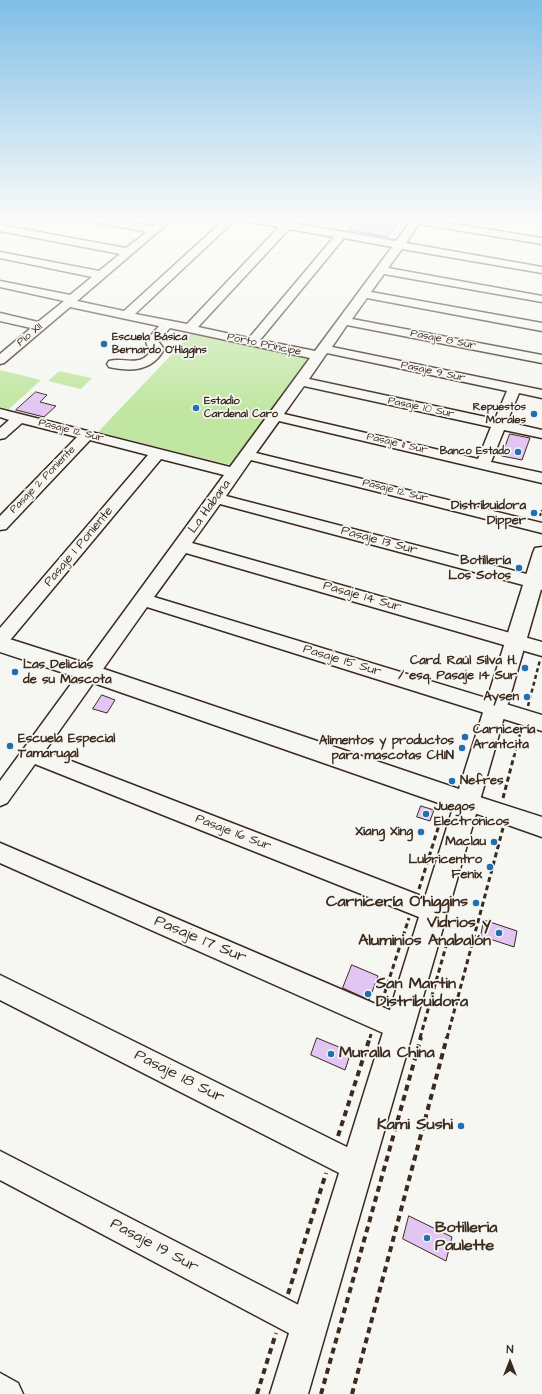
<!DOCTYPE html>
<meta charset="utf-8">
<style>
body{margin:0}
#map{position:relative;width:542px;height:1394px;overflow:hidden;background:#f6f6f2;font-family:"Architects Daughter",sans-serif}
canvas{display:block}
.north{position:absolute;left:490px;top:1342px;width:40px;height:40px;-webkit-text-stroke:3px #f6f6f2;paint-order:stroke;rotate:0deg;font-size:11px;font-weight:700;line-height:16px;text-align:center;color:#3b2a1e}
.north::after{content:'';display:block;margin:auto;width:14px;height:18px;background:#3b2a1e;clip-path:polygon(50% 0,100% 100%,50% 72%,0 100%)}
</style>
<div id="map">
<canvas width="542" height="1394"></canvas>
<div class="north">N</div>
</div>
<script>
const ctx = document.querySelector('canvas').getContext('2d');
ctx.lineJoin = 'round';
function fill(path, color) { ctx.fillStyle = color; ctx.fill(path, 'evenodd'); }
function stroke(path, color, width, dash) { ctx.strokeStyle = color; ctx.lineWidth = width; ctx.lineCap = dash ? 'butt' : 'round'; ctx.setLineDash(dash || []); ctx.stroke(path); }
function drawText(font, color, halo, rows, align = 'center') {
  ctx.font = font + ' "Architects Daughter",sans-serif'; ctx.lineWidth = 3.5; ctx.setLineDash([]); ctx.textBaseline = 'middle'; ctx.strokeStyle = halo; ctx.fillStyle = color; for (const [text, x, y, turn = 0] of rows) {
    ctx.save(); ctx.translate(x, y); ctx.rotate((+turn || 0) * Math.PI / 180); ctx.textAlign = isNaN(turn) ? turn : align; if (halo) ctx.strokeText(text, 0, 0); ctx.fillText(text, 0, 0); ctx.restore();
  }
}
const green = new Path2D(`
 M191,334L308,359L230,465L98,432Z
 M0,370L41,380L9,409L0,407Z
 M59,371L92,378L81,389L48,381Z`);
const building = new Path2D(`
 M359,217H402L388,237L349,230Z
 M36,392L47,395L40,402L56,406L44,417L16,410Z
 M510,434L530,438L522,460L502,456Z
 M102,695L115,700L107,713L93,709Z
 M421,806L434,810L430,821L417,817Z
 M484,920L517,931L514,947L481,936Z
 M352,965L378,976L369,1000L343,988Z
 M317,1038L351,1052L345,1070L311,1055Z
 M409,1216L452,1237L446,1261L403,1239Z`);
const pathFar3 = new Path2D(`
 M540,516L542,510`);
const pathFar2 = new Path2D(`
 M528,706L540,660
 M514,757L521,730`);
const pathFar1 = new Path2D(`
 M503,798L514,756
 M419,889L439,825
 M382,1001L409,918
 M370,1038L371,1034
 M420,1038L448,939
 M447,1038L503,828`);
const path = new Path2D(`
 M338,1136L370,1037
 M288,1294L326,1173
 M257,1394L276,1333
 M321,1394L421,1037
 M352,1394L447,1037`);
const minor = new Path2D(`
 M79,217H103L153,226L163,217H175L77,301L124,311L227,217H259L396,241L414,217H424L423,219L542,238V244L419,224L406,243L542,267V273L402,249L388,268L542,296V302L384,274L371,292L542,323V331L367,298L352,319L542,355V363L347,325L332,347L542,390V398L519,393L507,422L542,430V438L504,430L491,462L542,473V483L279,421L256,453L542,523V533L251,460L226,496L542,578V590L220,504L192,543L542,642V656L186,553L154,597L542,715V731L147,607L45,751L442,904L446,912L442,920L434,923L35,764L7,803L0,806V781L224,475L161,459L6,645L0,647V628L148,455L90,440L6,529L0,530V516L77,437L22,423L5,438L0,439V428L9,420L0,417V409L230,467L310,358L170,328L158,341L164,349C153,371 131,372 109,367L107,364L109,361C124,357 142,368 151,350L147,345L146,341L159,326L70,307L4,363L0,364V354L31,328L0,321V313L38,322L64,301L0,287V281L70,295L92,277L0,258V252L99,271L120,254L0,231V225L126,248L147,232L84,220ZM236,219L279,227L187,324L135,314ZM289,229L334,237L249,338L198,327ZM344,238L392,247L315,351L260,340ZM327,353L507,391L495,419L309,379ZM304,386L491,427L478,459L284,414Z
 M520,217H542V223L521,219Z
 M467,793L542,817V837L460,808L457,802L460,796Z
 M0,843L408,1018L412,1027L408,1036L399,1040L390,1036L0,863Z
 M0,975L367,1157L371,1167L367,1177L357,1181L347,1177L0,1000Z
 M0,1151L320,1316L324,1327L320,1338L309,1342L298,1338L0,1180Z
 M0,1373L18,1383L23,1394H0Z`);
const major = new Path2D(`
 M542,547V586L308,1394H270L453,808L91,682L0,652V636L107,670L459,789L533,553L535,548Z`);
const markers = [
 [104,344,4,"#1f6fb2"],
 [196,408,4,"#1f6fb2"],
 [534,414,4,"#1f6fb2"],
 [518,452,4,"#1f6fb2"],
 [534,513,4,"#1f6fb2"],
 [519,568,4,"#1f6fb2"],
 [525,668,4,"#1f6fb2"],
 [15,672,4,"#1f6fb2"],
 [527,697,4,"#1f6fb2"],
 [465,737,4,"#1f6fb2"],
 [10,746,4,"#1f6fb2"],
 [462,748,4,"#1f6fb2"],
 [452,781,4,"#1f6fb2"],
 [426,814,4,"#1f6fb2"],
 [421,832,4,"#1f6fb2"],
 [494,842,4,"#1f6fb2"],
 [490,867,4,"#1f6fb2"],
 [476,903,4,"#1f6fb2"],
 [499,933,4,"#1f6fb2"],
 [368,994,4,"#1f6fb2"],
 [331,1054,4,"#1f6fb2"],
 [461,1126,4,"#1f6fb2"],
 [427,1238,4,"#1f6fb2"]
];
const farStreetnames = [
 ["Pío XII",30,335,-40],
 ["Pasaje 8 Sur",443,340,11],
 ["Porto Príncipe",264,345,12],
 ["Pasaje 9 Sur",433,372,12],
 ["Pasaje 10 Sur",421,408,12],
 ["Pasaje 12 Sur",71,431,14],
 ["Pasaje 11 Sur",397,444,13],
 ["Pasaje 2 Poniente",43,480,-46],
 ["Pasaje 12 Sur",395,491,14]
];
const farPoinames = [
 ["Escuela Básica",112,338],
 ["Bernardo O'Higgins",112,351],
 ["Estadio",204,402],
 ["Cardenal Caro",204,415],
 ["Repuestos",526,408,"right"],
 ["Morales",526,421,"right"],
 ["Banco Estado",510,452,"right"]
];
const poiNames = [
 ["Distribuidora",526,506],
 ["Dipper",526,521],
 ["Botillería",511,561],
 ["Los Sotos",511,576],
 ["Card. Raúl Silva H.",517,661],
 ["/ esq. Pasaje 14 Sur",517,676],
 ["Las Delicias",23,665,"left"],
 ["de su Mascota",23,680,"left"],
 ["Aysen",519,697],
 ["Carnicería",473,730,"left"],
 ["Arantcita",473,745,"left"],
 ["Escuela Especial",18,739,"left"],
 ["Tamarugal",18,754,"left"],
 ["Alimentos y productos",454,741],
 ["para mascotas CHIN",454,756],
 ["Nefres",460,781,"left"],
 ["Juegos",434,807,"left"],
 ["Electronicos",434,822,"left"],
 ["Xiang Xing",413,832],
 ["Maclau",486,842],
 ["Lubricentro",482,860],
 ["Fenix",482,875]
];
const streetNames = [
 ["La Habana",210,507,-54],
 ["Pasaje 13 Sur",379,541,15],
 ["Pasaje 1 Poniente",79,547,-50],
 ["Pasaje 14 Sur",362,597,16],
 ["Pasaje 15 Sur",342,661,17],
 ["Pasaje 16 Sur",233,833,21]
];
const nearPoinames = [
 ["Carnicería O'higgins",468,903],
 ["Vidrios y",491,924],
 ["Aluminios Anabalón",491,942],
 ["San Martin",376,985,"left"],
 ["Distribuidora",376,1003,"left"],
 ["Muralla China",339,1054,"left"],
 ["Kami Sushi",453,1126],
 ["Botilleria",435,1229,"left"],
 ["Paulette",435,1247,"left"]
];
const nearStreetnames = [
 ["Pasaje 17 Sur",200,940,23],
 ["Pasaje 18 Sur",179,1077,27],
 ["Pasaje 19 Sur",154,1246,28]
];
fill(green, '#c0e6a1');
fill(building, '#e2c5f3');
stroke(building, '#3b2a1e', 1);
stroke(minor, '#3b2a1e', 3);
stroke(major, '#3b2a1e', 3);
stroke(pathFar3, '#3b2a1e', 2, [3, 2]);
stroke(pathFar2, '#3b2a1e', 2.5, [4, 3]);
stroke(pathFar1, '#3b2a1e', 3, [5, 3.5]);
stroke(path, '#3b2a1e', 4, [6, 4.5]);
fill(minor, '#f6f6f2');
fill(major, '#f6f6f2');
const sky = ctx.createLinearGradient(0, 0, 0, 413);
sky.addColorStop(0, '#7fbee6');
sky.addColorStop(0.53, '#fbfbf9');
sky.addColorStop(1, '#fbfbf900');
ctx.fillStyle = sky;
ctx.fillRect(0, 0, 542, 413);
for (const [x, y, r, color] of markers) { const dot = new Path2D(); dot.arc(x, y, r, 0, 2 * Math.PI); ctx.fillStyle = color; ctx.fill(dot); stroke(dot, '#f6f6f2', 1.5); }
drawText('11px', '#3b2a1e', '#f6f6f2', farStreetnames);
drawText('bold 11px', '#3b2a1e', '#f6f6f2', farPoinames, 'left');
drawText('bold 13px', '#3b2a1e', '#f6f6f2', poiNames, 'right');
drawText('13px', '#3b2a1e', '#f6f6f2', streetNames);
drawText('bold 16px', '#3b2a1e', '#f6f6f2', nearPoinames, 'right');
drawText('16px', '#3b2a1e', '#f6f6f2', nearStreetnames);
</script>
